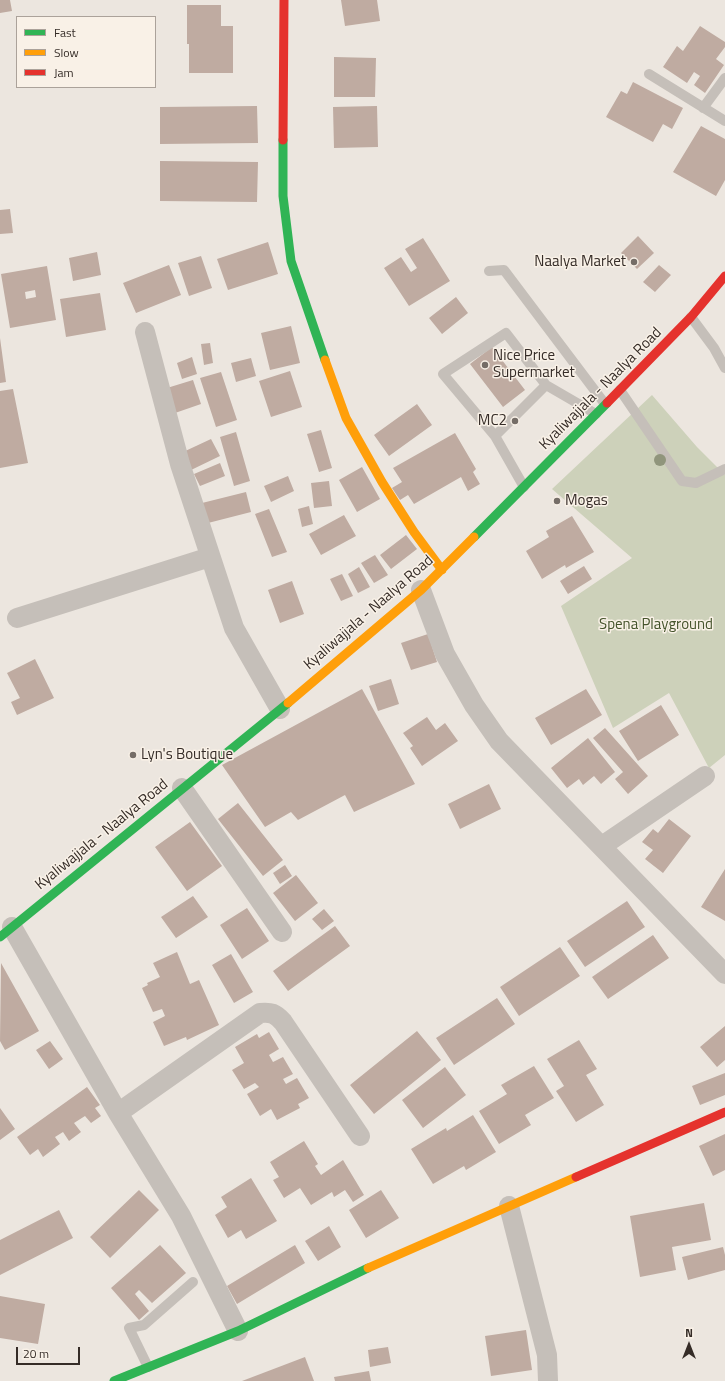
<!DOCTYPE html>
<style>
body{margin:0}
#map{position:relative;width:725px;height:1381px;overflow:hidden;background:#ece6df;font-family:"Titillium Web",sans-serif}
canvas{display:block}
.legend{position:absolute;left:16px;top:16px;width:140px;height:72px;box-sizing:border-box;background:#f9f1e7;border:1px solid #aba29a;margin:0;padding:5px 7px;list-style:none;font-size:12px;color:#352c27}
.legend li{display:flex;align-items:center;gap:8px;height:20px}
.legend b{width:20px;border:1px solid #aba29a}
.north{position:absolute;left:669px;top:1325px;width:40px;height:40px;-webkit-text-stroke:3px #f9f1e7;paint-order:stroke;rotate:0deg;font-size:11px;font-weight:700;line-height:16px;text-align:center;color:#352c27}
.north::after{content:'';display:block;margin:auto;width:14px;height:18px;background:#352c27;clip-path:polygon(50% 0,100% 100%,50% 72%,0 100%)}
.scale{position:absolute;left:16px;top:1347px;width:64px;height:18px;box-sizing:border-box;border:2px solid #352c27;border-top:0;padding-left:5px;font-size:12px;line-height:14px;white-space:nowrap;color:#352c27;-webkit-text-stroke:3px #f9f1e7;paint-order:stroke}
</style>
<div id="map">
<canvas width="725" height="1381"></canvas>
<ul class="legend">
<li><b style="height:5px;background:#30b455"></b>Fast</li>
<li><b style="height:5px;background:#ff9f0a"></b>Slow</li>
<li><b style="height:5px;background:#e5322d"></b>Jam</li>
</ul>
<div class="north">N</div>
<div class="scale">20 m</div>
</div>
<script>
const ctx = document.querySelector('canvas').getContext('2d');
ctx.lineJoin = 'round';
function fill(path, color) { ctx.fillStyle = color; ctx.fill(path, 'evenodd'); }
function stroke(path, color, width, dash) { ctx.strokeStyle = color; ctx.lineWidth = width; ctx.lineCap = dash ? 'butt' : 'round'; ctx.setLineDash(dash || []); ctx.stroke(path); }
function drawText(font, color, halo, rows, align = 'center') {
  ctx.font = font + ' "Titillium Web",sans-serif'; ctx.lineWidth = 3; ctx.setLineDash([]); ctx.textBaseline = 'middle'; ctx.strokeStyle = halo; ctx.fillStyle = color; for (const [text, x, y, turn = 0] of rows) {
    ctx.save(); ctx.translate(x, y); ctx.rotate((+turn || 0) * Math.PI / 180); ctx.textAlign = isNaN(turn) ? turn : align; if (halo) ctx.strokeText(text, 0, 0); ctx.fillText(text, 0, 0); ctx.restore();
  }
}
const green = new Path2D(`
 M652,395L697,447L725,475V755L709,768L669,693L613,728L561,606L632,558L552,489Z`);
const building = new Path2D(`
 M0,0H10L12,11L0,13Z
 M341,0H377L380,21L345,26Z
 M187,5H221V26H233V73H189V44H187Z
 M700,26L725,42V47L716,59L724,65L705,93L694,85L700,76L694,72L687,83L663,67L677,46L683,51Z
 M334,57L376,58L375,97H334Z
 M633,82L683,108L672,129L663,124L653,142L606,117L621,91L627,94Z
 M257,106L258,143L160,144V107Z
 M377,106L378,147L334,148L333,107Z
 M701,126L725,139V180L716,196L673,172Z
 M160,161L258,162L257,202L160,201Z
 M10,209L13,233L0,234V210Z
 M638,236L654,253L637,269L621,253Z
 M423,238L450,281L409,306L384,268L401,257L411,272L417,268L405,249Z
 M268,242L278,274L228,290L217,259Z
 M97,252L101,275L73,281L69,258Z
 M201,256L212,288L189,296L178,263Z
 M169,265L181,295L136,313L123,283Z
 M659,265L671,275L655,292L643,282Z
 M47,266L56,320L10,328L1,274ZM35,290L36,297L26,299L25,292Z
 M100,293L106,330L66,337L60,299Z
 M456,297L468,313L442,334L429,318Z
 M291,326L300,363L270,370L261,333Z
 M0,338L6,382L0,383Z
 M210,343L213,363L204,365L201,344Z
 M492,347L525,390L503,407L470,364Z
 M192,357L197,374L182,379L177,363Z
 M251,358L256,376L236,382L231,363Z
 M290,371L302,407L271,417L259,381Z
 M221,372L237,420L216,427L200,378Z
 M193,380L201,404L175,413L167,388Z
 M13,389L28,463L0,468V391Z
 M417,404L432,425L389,456L374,435Z
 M321,430L332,468L319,472L307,434Z
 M236,432L250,481L234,486L220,437Z
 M455,433L476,469L473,472L480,484L468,491L461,477L414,504L408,495L400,500L392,488L402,482L393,468Z
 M211,439L220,456L189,471L181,453Z
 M220,463L225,476L200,486L194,474Z
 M362,467L380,499L357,512L339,480Z
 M288,476L294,491L271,502L264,486Z
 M329,481L332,506L314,508L311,483Z
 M246,492L251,512L208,523L202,503Z
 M309,506L313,524L302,527L298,509Z
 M269,509L287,552L272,557L255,514Z
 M344,515L356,536L321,555L309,534Z
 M572,516L594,552L566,568L565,565L542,579L526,551L549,537L546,531Z
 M406,535L417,549L391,569L380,555Z
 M375,555L388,575L374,583L361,563Z
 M584,566L592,579L568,594L560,581Z
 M359,567L370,587L358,593L348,574Z
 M342,574L353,596L341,601L330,579Z
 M292,581L304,614L280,623L268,590Z
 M428,634L437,662L411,670L401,643Z
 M35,659L54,698L17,715L11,702L20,698L7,673Z
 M391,679L399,704L378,711L369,686Z
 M362,689L415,784L354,812L345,795L298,820L291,812L265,827L222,765Z
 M586,689L602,715L551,745L535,718Z
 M661,705L679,735L638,761L619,731Z
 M427,717L436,730L445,723L458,741L422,766L410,748L413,746L403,733Z
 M605,728L648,776L628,794L615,779L623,772L593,738Z
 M588,738L615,772L601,784L594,776L583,785L579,779L567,788L551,768Z
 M489,784L501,809L460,829L448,804Z
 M238,803L283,860L263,876L218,819Z
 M669,819L691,836L663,873L645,859L653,850L642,842L653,829L658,833Z
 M190,822L222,866L187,891L155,847Z
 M285,865L292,876L280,884L273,873Z
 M725,869V921L701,907Z
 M296,875L318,903L295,921L273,893Z
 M193,896L208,917L176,938L161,917Z
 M627,901L645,927L585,967L567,941Z
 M247,908L269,941L242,959L220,925Z
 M324,909L334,921L322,930L312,919Z
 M335,926L350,946L288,991L273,971Z
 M653,935L669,958L608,999L592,977Z
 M560,947L580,976L519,1016L500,987Z
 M177,952L190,984L199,980L219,1025L187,1040L186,1037L164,1046L153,1022L165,1016L162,1009L153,1012L142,988L148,985L147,983L160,977L153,963Z
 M231,954L253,992L234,1003L212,965Z
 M1,963L39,1031L5,1050L0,1041Z
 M497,998L515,1024L454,1065L436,1038Z
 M725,1026V1060L717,1067L700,1047Z
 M417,1031L441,1060L374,1114L350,1085Z
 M269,1032L279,1049L269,1055L273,1062L283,1057L293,1074L283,1079L286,1084L297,1078L309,1098L298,1104L300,1108L277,1120L271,1109L260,1116L247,1094L259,1087L255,1083L244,1089L232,1070L244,1063L235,1047L257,1034L259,1038Z
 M579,1040L597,1069L586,1075L604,1105L576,1122L556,1091L564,1086L547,1059Z
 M50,1041L63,1059L49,1069L36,1050Z
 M534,1066L554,1098L525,1115L531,1125L499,1144L479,1111L507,1094L501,1085Z
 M445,1067L466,1095L423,1128L402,1100Z
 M725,1073V1095L700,1105L692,1086Z
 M87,1087L100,1105L95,1108L101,1116L91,1123L85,1116L74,1123L81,1132L69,1141L63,1132L55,1137L60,1144L43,1157L38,1149L30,1155L17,1137Z
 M0,1108L15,1129L0,1140Z
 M473,1115L496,1152L466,1170L464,1166L433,1184L411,1149L446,1128L447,1131Z
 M725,1134V1170L713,1176L699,1146Z
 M304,1141L318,1164L315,1166L321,1175L343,1160L364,1195L353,1202L345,1190L334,1197L332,1192L311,1205L300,1188L284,1198L273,1180L279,1177L270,1162Z
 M251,1178L277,1221L246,1239L241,1230L228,1238L215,1215L227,1207L221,1197Z
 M139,1190L159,1210L110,1258L90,1237Z
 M381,1190L399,1218L366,1238L349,1210Z
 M704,1203L711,1240L672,1247L676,1270L640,1277L630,1216Z
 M59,1210L73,1238L0,1275V1240Z
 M329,1226L341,1247L318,1261L305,1241Z
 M160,1245L186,1273L152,1303L139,1290L135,1294L149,1311L139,1320L111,1288Z
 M295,1245L305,1263L237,1304L227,1286Z
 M723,1247L725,1255V1270L688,1280L682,1257Z
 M0,1296L45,1304L38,1344L0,1338Z
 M526,1330L532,1370L491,1376L485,1336Z
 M388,1347L391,1363L370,1367L368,1350Z
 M305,1357L314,1381H242Z
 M369,1371L371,1381H335L334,1377Z`);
const lane = new Path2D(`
 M649,74L725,121
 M703,108L725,78
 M489,271L504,270L605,404
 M691,317L714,348L725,368
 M620,390L682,481L696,483L725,469
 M495,436L443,374L506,333L546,385
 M524,487L495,436L546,385L596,414
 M148,1367L129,1328L144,1325L193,1282`);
const street = new Path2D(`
 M145,332L180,464L234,628L280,709
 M421,590L445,654L474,705L499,741L725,974
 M17,618L210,557
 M182,788L282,932
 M602,846L705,776
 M12,927L118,1113L181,1216L238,1331
 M118,1113L260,1013C271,1012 275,1013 283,1022L360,1136
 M509,1206L547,1355L548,1381`);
const fast = new Path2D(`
 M283,140V196L291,261L325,360
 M474,537L607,403
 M0,937L288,703
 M114,1381L238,1331L368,1268`);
const slow = new Path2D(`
 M325,360L346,418L382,482L414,532L442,570
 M288,703L421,590L474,537
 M368,1268L576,1177`);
const jam = new Path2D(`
 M283,140L284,0
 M607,403L691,317L725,276
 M576,1177L725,1112`);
const trees = [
 [660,460]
];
const markers = [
 [634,262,4,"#756d67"],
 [485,365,4,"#756d67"],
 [515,421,4,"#756d67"],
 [557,501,4,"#756d67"],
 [133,755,4,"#756d67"]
];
const poiNames = [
 ["Naalya Market",626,262,"right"],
 ["Nice Price",493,356],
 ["Supermarket",493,373],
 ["MC2",507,421,"right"],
 ["Mogas",565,501],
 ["Lyn's Boutique",141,755]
];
const streetNames = [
 ["Kyaliwajjala - Naalya Road",601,389,-45],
 ["Kyaliwajjala - Naalya Road",369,613,-41],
 ["Kyaliwajjala - Naalya Road",102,835,-39]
];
const parkNames = [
 ["Spena Playground",656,625]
];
fill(green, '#cdd1ba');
fill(building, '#bfaba1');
stroke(lane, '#c5bfb9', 10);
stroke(street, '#c5bfb9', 20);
stroke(fast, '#30b455', 9);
stroke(slow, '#ff9f0a', 9);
stroke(jam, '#e5322d', 9);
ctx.fillStyle = '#90957c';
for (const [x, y] of trees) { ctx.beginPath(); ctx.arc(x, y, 6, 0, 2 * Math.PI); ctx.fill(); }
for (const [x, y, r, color] of markers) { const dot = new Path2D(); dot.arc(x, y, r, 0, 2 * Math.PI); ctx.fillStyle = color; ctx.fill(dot); stroke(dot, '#f9f1e7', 1.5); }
drawText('15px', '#352c27', '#f9f1e7', poiNames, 'left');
drawText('15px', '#352c27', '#f9f1e7', streetNames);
drawText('15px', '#44532b', '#f9f1e7', parkNames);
</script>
